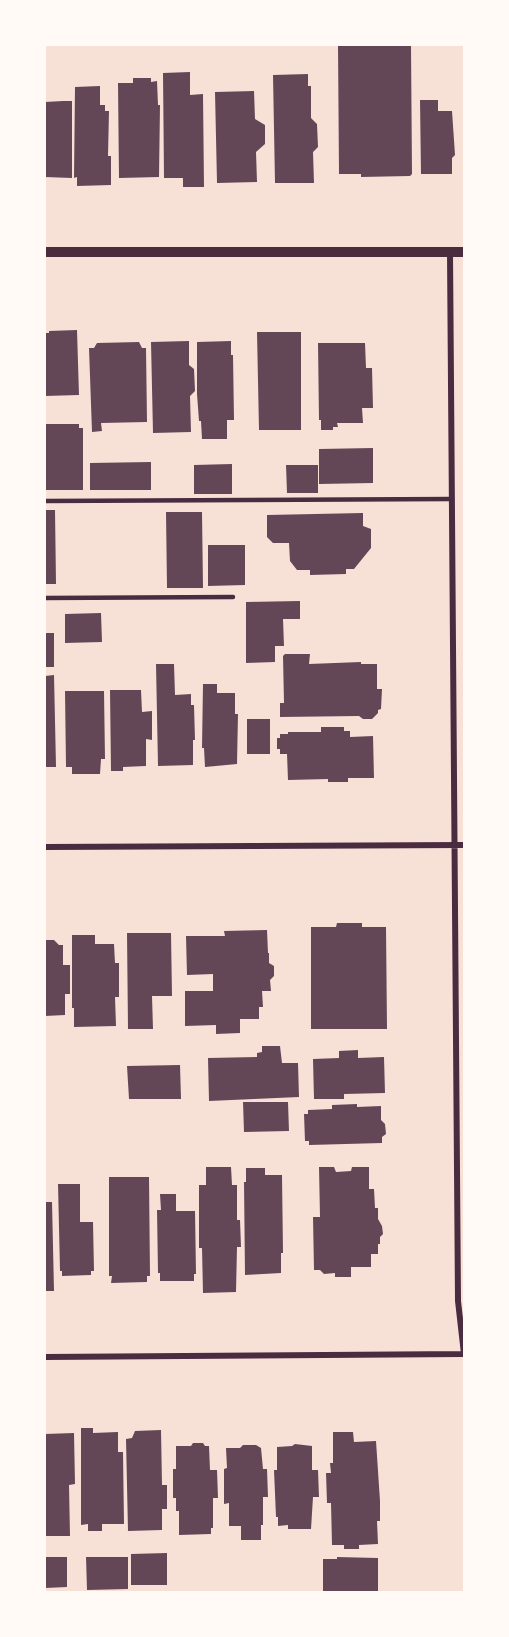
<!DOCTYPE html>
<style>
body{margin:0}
#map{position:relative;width:509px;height:1637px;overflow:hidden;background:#f7e1d7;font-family:"Varela Round",sans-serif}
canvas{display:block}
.frame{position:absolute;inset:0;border:46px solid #fffaf5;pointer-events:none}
</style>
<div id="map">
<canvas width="509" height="1637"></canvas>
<div class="frame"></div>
</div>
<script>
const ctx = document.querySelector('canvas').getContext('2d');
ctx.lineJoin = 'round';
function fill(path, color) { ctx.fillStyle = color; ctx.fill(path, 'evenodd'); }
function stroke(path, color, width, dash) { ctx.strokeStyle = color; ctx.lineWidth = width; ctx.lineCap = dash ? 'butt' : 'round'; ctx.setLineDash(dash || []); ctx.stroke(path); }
const building = new Path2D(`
 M338,45H411L412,174L410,176L361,177V174H339Z
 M190,72V95L203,94L204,187H183V178H164L163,73Z
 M308,74V86H311V118L317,124L318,147L313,152L314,183H275L273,75Z
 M133,78H151V82L157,81L158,105H160L159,177L119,178L118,83H133Z
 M100,86V105H105V111H109L108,156H111V185L77,186V177L74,178L75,87Z
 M254,91L255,119L265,125V144L256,152L257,182L217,183L215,92Z
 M420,100H438V111H452L455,155L452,158V174H421Z
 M63,101H72V178L45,177V102Z
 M77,330L79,395L45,396V333H49V331Z
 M257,332H301V430H259Z
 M189,341V365L194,369L195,391L190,396L191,432L153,433L151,342Z
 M231,341V355H233L234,420H227V439H202L201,421H199L197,394V342Z
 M139,342L142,348H146L147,422L101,423L102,431L92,432L89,348H94L97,343Z
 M318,343H365L366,368H372L373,408H362L363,423H337L338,427H333V430H321V420H319Z
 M45,424H79V428H83V490H45Z
 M373,448V483L319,484V449Z
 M151,462V490H90V463Z
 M232,464V494H194V465Z
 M286,465H318V493H287Z
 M45,510H55L56,584H45Z
 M166,512H202L203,588H167Z
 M363,513V526L371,529V548L354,569H346V574L310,575V570H297L290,561L289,543H273L267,537V515Z
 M208,545H245V585L208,586Z
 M300,601V619H283L284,646H275V662L246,663V602Z
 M101,613L102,642L65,643V614Z
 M45,633H54V667H45Z
 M285,654H310L309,664L361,662V664H377V689H382L381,709L378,710V713L372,719H363L359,716L280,717V703H284L283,656Z
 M156,664H174L175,695L191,694V705H194L195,740H193V765L158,766Z
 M54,675L56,767H45V676Z
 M203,684H217V693H235V714H238L237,764L205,767L204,748H202Z
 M110,690H141L142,712L152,711V740L146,739V766L123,767V771H111Z
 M65,691H104L105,759H101L100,774H72V767H66Z
 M247,719H270V754H247Z
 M321,727H344V731H350V737L373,736L374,778H348V782H328V779L288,780L287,754H280V749H277V738H280V734H288V732H321Z
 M337,923H362V927H386L387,1029H311V927H336Z
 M267,930L268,953H269V963L274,966V976L270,980L271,991H262L263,1007H259V1019H240V1033L216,1034V1025L185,1026V991H213V974L187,975L186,936H225L224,931Z
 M127,933H171L172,996H152L153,1029H128Z
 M72,935H95V944H114L115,963H119V997H115L116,1026L74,1027V1008H72Z
 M45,940H54L59,945H63V965H70V994H65V1015L45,1016Z
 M262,1046H280L282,1063H298L299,1097L209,1101L208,1058L257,1057V1053L262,1052Z
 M358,1050V1058L384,1057L385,1093L344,1094V1099H314L313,1059L339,1058V1051Z
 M180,1065L181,1099H129L127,1066Z
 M243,1102H288L289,1131L244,1132Z
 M357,1104V1107L381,1106V1120L385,1124L386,1134L382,1137V1143L309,1145V1141H305L304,1114H308V1110L332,1109V1105Z
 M206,1167H231L232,1185H237V1220H240L241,1247H237L236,1292L203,1293L202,1248H199V1185H206Z
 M319,1167H334L336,1172L351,1171L352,1167H369V1189H374L375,1208H378V1219L382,1226L383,1234L380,1237V1244H378V1254H371V1267H351V1277H335V1273L324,1274L320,1270H314L313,1217H320Z
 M246,1168H265V1175H282L283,1253H281V1273L245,1275L244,1182H246Z
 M109,1177H149L150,1276H147V1282L111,1283L112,1276H109Z
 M58,1184H80V1222H93L94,1271H91V1275L62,1276V1271H60Z
 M160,1194H176V1211H195L196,1274H194V1281H160V1273H158L157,1210H161Z
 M45,1202H52L54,1291H45Z
 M81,1428H93V1433L118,1432V1452H123L124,1524H102V1531H88V1524L81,1525Z
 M161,1430L162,1485H167V1509H162V1530L128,1531L126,1439L132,1438L135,1431Z
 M333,1432H353L354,1442L376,1441L380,1501V1521H377L378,1544L359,1545V1549H344V1545H332L331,1503H327L326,1473H331L330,1463H333Z
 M74,1433L75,1484L69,1485L70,1536H45V1434Z
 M193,1443H203L205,1446H209L210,1470H217L218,1498H213V1528H211V1534L179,1535V1511H176V1498H173V1469H176V1446H191Z
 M295,1444L312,1446V1470H318L319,1497H313L311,1529H288V1525L278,1526V1517H276L274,1470H277V1447L292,1446Z
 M243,1445H256L261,1448L263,1469H267L268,1497H263V1525H261V1540H241V1526H229V1503L224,1504V1469L227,1468L226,1448H240Z
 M167,1553V1585H131V1554Z
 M45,1557H67V1587L45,1588Z
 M86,1557H128V1589L87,1590Z
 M337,1557L378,1558V1592H323V1559H337Z`);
const service = new Path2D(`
 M45,501L452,499
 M45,598L233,597`);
const minor = new Path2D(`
 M450,253L458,1301L464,1354
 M45,847L464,845
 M45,1357L464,1354`);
const tertiary = new Path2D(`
 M45,252H464`);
fill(building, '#644757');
stroke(service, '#4a2c40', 4.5);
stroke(minor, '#4a2c40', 6);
stroke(tertiary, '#4a2c40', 10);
</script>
